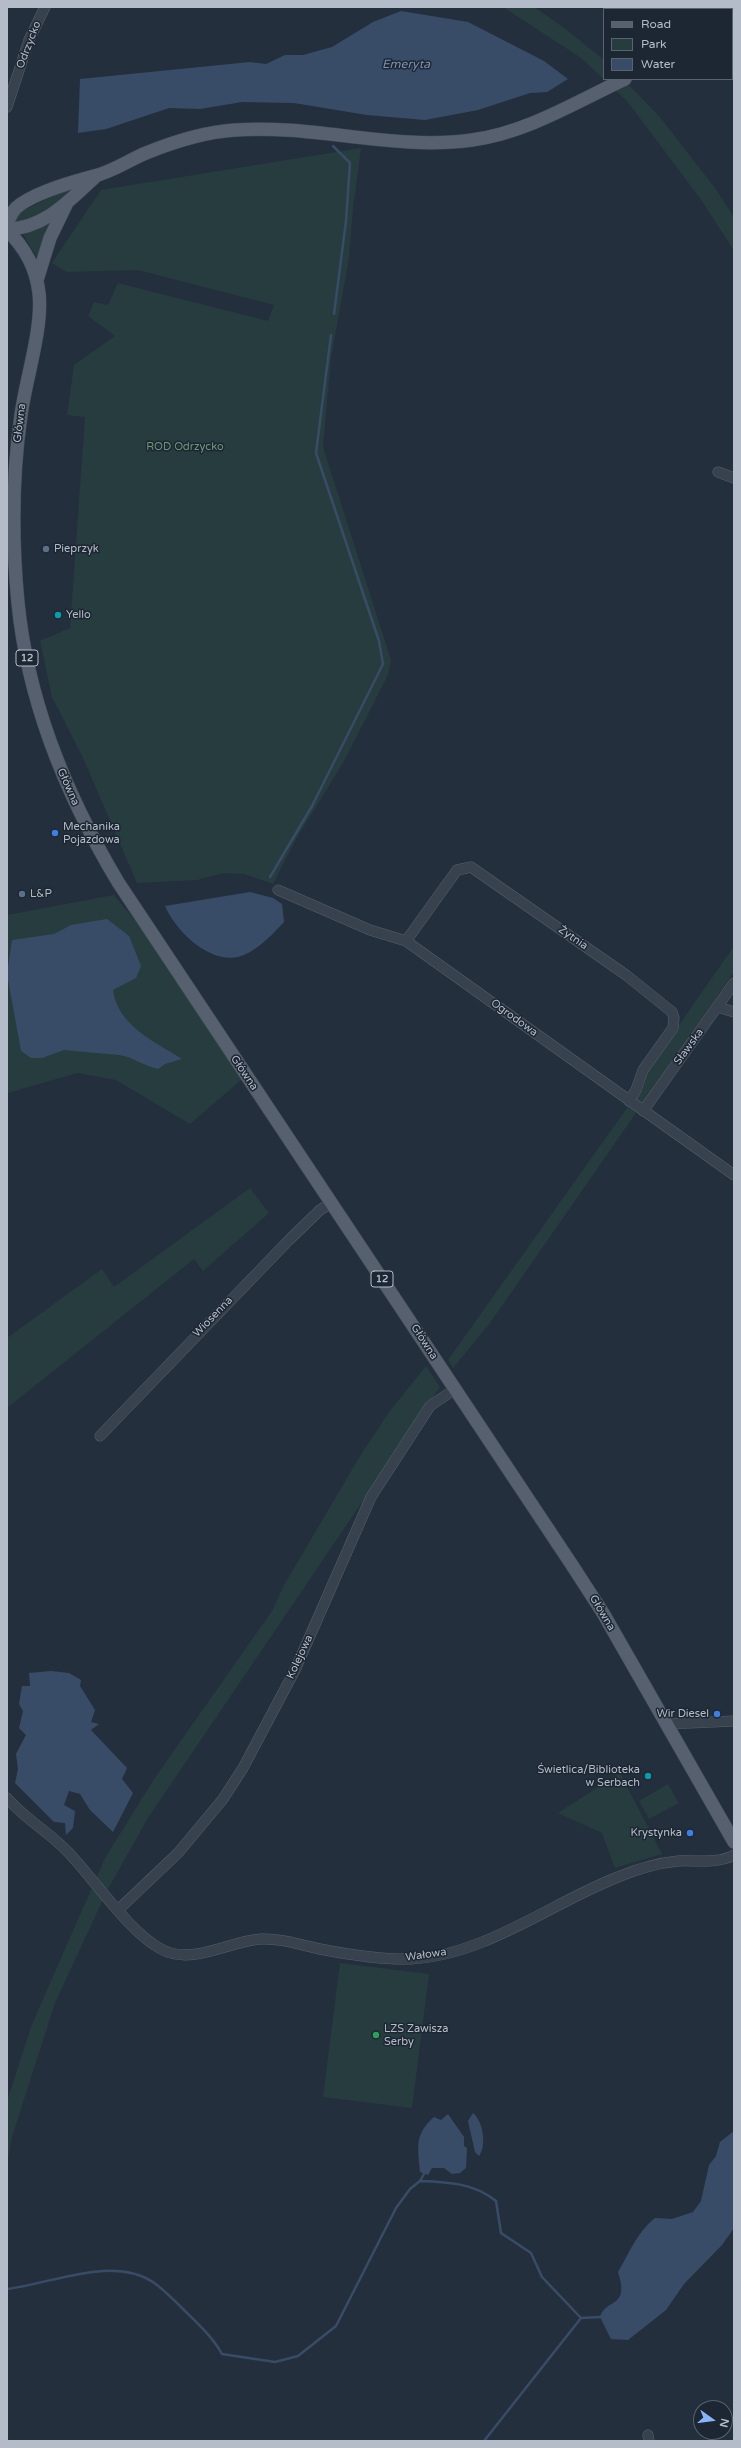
<!DOCTYPE html>
<meta charset="utf-8">
<style>
body{margin:0}
#map{position:relative;width:741px;height:2448px;overflow:hidden;background:#242f3e;font-family:"Varela Round",sans-serif}
canvas{display:block}
.frame{position:absolute;inset:0;border:8px solid #b4bcc9;pointer-events:none}
.legend{position:absolute;left:603px;top:8px;width:130px;height:72px;box-sizing:border-box;background:#1d2633;border:1px solid #59626f;margin:0;padding:5px 7px;list-style:none;font-size:12px;color:#b4bcc9}
.legend li{display:flex;align-items:center;gap:8px;height:20px}
.legend b{width:20px;border:1px solid #59626f}
.north{position:absolute;left:693px;top:2400px;width:40px;height:40px;box-sizing:border-box;background:#1d2633;border:1px solid #59626f;border-radius:50%;rotate:104deg;font-size:11px;font-weight:700;line-height:16px;text-align:center;color:#b4bcc9}
.north::after{content:'';display:block;margin:auto;width:14px;height:18px;background:#8ab4f8;clip-path:polygon(50% 0,100% 100%,50% 72%,0 100%)}
</style>
<div id="map">
<canvas width="741" height="2448"></canvas>
<div class="frame"></div>
<ul class="legend">
<li><b style="height:5px;background:#56606e"></b>Road</li>
<li><b style="height:11px;background:#263c3f"></b>Park</li>
<li><b style="height:11px;background:#394c67"></b>Water</li>
</ul>
<div class="north">N</div>
</div>
<script>
const ctx = document.querySelector('canvas').getContext('2d');
ctx.lineJoin = 'round';
function fill(path, color) { ctx.fillStyle = color; ctx.fill(path, 'evenodd'); }
function stroke(path, color, width, dash) { ctx.strokeStyle = color; ctx.lineWidth = width; ctx.lineCap = dash ? 'butt' : 'round'; ctx.setLineDash(dash || []); ctx.stroke(path); }
function drawText(font, color, halo, rows, align = 'center') {
  ctx.font = font + ' "Varela Round",sans-serif'; ctx.lineWidth = 3; ctx.setLineDash([]); ctx.textBaseline = 'middle'; ctx.strokeStyle = halo; ctx.fillStyle = color; for (const [text, x, y, turn = 0] of rows) {
    ctx.save(); ctx.translate(x, y); ctx.rotate((+turn || 0) * Math.PI / 180); ctx.textAlign = isNaN(turn) ? turn : align; if (halo) ctx.strokeText(text, 0, 0); ctx.fillText(text, 0, 0); ctx.restore();
  }
}
const green = new Path2D(`
 M503,7H534L563,27L604,60V79H623L659,116L715,188L734,217V251L702,201L627,101L581,58Z
 M361,148L353,208L349,258L331,358L323,447L391,660L388,675L343,763L296,839L273,884L244,874L223,873L197,880L137,883L83,758L52,697L40,641L70,628L85,417L67,415L74,365L115,336L88,316L94,302L108,305L118,283L268,321L274,305L138,270L67,272L52,263L101,190Z
 M84,181L40,216L13,225L16,214Z
 M57,216L39,261L23,234Z
 M114,895L190,988L248,1074L190,1124L116,1080L77,1073L8,1093L7,915Z
 M734,946V972L490,1323L453,1368L448,1360L639,1091L643,1077Z
 M250,1188L269,1213L203,1271L194,1259L7,1408V1338L102,1269L114,1287Z
 M426,1366L440,1387L148,1818L108,1889L55,2003L12,2137L7,2162V2101L32,2024L105,1858L154,1779L272,1611L284,1585L360,1456L389,1412Z
 M620,1773L662,1854L615,1868L602,1833L558,1813Z
 M668,1784L679,1803L649,1819L639,1801Z
 M340,1963L429,1974L412,2108L323,2097Z`);
const water = new Path2D(`
 M401,11L468,22L544,61L568,79L547,92L530,93L478,110L425,120L367,115L294,103L242,102L200,109L169,108L106,129L78,133L80,79L250,62L266,64L285,55H303L332,47L373,22Z
 M250,892L273,898L282,904L284,922C273,934 255,953 238,957C208,963 176,931 165,906Z
 M107,919L129,936L141,966L136,978L113,990C117,1025 155,1042 182,1059L165,1064L158,1069C144,1066 133,1057 119,1055L64,1050L42,1058H31L21,1051L7,974L12,940L54,934L71,925Z
 M51,1671L69,1673L81,1680L80,1686L95,1710L91,1722L99,1724L91,1730L127,1768L122,1779L133,1793L113,1832L90,1810L80,1794L69,1791L64,1805L75,1811L73,1828L66,1835L65,1823L54,1822L15,1783L18,1769L16,1754L26,1735L19,1728L23,1711L19,1704L22,1686H30L29,1673Z
 M473,2113C483,2121 487,2145 479,2156L475,2152L468,2121Z
 M448,2114L464,2137V2146L467,2148L466,2168L460,2173L452,2174L444,2168H432L428,2175L420,2172C418,2146 414,2135 434,2117L441,2120Z
 M734,2131V2228L722,2245L684,2284L666,2310L628,2340L611,2339L600,2317C606,2298 630,2309 618,2272C629,2253 638,2231 655,2218L672,2219L693,2212L701,2201L709,2165L716,2156L720,2142Z`);
const stream = new Path2D(`
 M333,146L350,163L346,221L334,314
 M270,877L312,806L383,664L379,641L316,453L331,335
 M420,2181C448,2182 474,2183 496,2201L501,2233L531,2253L542,2277L581,2318L600,2317
 M7,2289C51,2284 112,2255 153,2282C163,2289 173,2299 182,2308C197,2323 212,2336 222,2354L275,2362L298,2356L336,2326L396,2208L410,2189L420,2181L425,2172
 M484,2441L581,2318`);
const minor = new Path2D(`
 M7,107L29,40L45,7
 M718,472L734,478
 M278,890L370,930L406,941L734,1175
 M406,941L457,870L471,867L626,975L672,1012L674,1018L673,1028L643,1070L636,1090L629,1101
 M718,1007L734,1012
 M643,1111L734,983
 M100,1436L289,1240L320,1210L331,1203
 M666,1724L734,1721
 M7,1798C25,1819 49,1832 68,1852C94,1879 129,1932 161,1949C192,1966 229,1941 261,1939C283,1938 303,1946 325,1950C352,1955 382,1960 410,1959C484,1956 551,1903 618,1877C637,1869 658,1863 678,1861C695,1860 718,1864 734,1855
 M118,1910L178,1853L223,1799L243,1768L295,1670L371,1497L430,1406L455,1389
 M648,2435L649,2441`);
const major = new Path2D(`
 M732,21L734,20
 M7,226C9,217 13,209 21,204C40,191 72,182 94,176C112,172 129,160 146,153C173,142 205,132 235,130C314,124 393,151 472,140C526,133 576,102 625,79
 M7,229C44,229 70,200 96,176
 M7,230C25,248 36,267 39,293C43,328 26,378 21,415C12,477 12,541 18,603C28,703 67,797 118,882L572,1565L603,1613L734,1842
 M37,280L50,238L66,205`);
const markers = [
 [46,549,4,"#5c6f8a"],
 [58,615,4,"#0f9aa8"],
 [55,833,4,"#3f7fe0"],
 [22,894,4,"#5c6f8a"],
 [717,1714,4,"#3f7fe0"],
 [648,1776,4,"#0f9aa8"],
 [690,1833,4,"#3f7fe0"],
 [376,2035,4,"#2e9e5b"]
];
const shields = [
 [27,658,22],
 [382,1279,22]
];
const shieldNames = [
 ["12",27,658],
 ["12",382,1279]
];
const streetNames = [
 ["Odrzycko",29,45,-69],
 ["Główna",20,423,-83],
 ["Główna",68,787,66],
 ["Żytnia",573,938,35],
 ["Ogrodowa",514,1018,36],
 ["Sławska",689,1047,-54],
 ["Główna",244,1073,56],
 ["Wiosenna",213,1317,-46],
 ["Główna",424,1342,57],
 ["Główna",602,1613,59],
 ["Kolejowa",300,1657,-65],
 ["Wałowa",426,1955,-8]
];
const parkNames = [
 ["ROD Odrzycko",185,447]
];
const poiNames = [
 ["Pieprzyk",54,549],
 ["Yello",66,615],
 ["Mechanika",63,827],
 ["Pojazdowa",63,840],
 ["L&P",30,894],
 ["Wir Diesel",709,1714,"right"],
 ["Świetlica/Biblioteka",640,1770,"right"],
 ["w Serbach",640,1783,"right"],
 ["Krystynka",682,1833,"right"],
 ["LZS Zawisza",384,2029],
 ["Serby",384,2042]
];
const waterNames = [
 ["Emeryta",406,65]
];
fill(green, '#263c3f');
fill(water, '#394c67');
stroke(stream, '#394c67', 2.5);
stroke(minor, '#565f6c', 11);
stroke(major, '#414a57', 14);
stroke(minor, '#38414e', 10);
stroke(major, '#56606e', 13);
for (const [x, y, r, color] of markers) { const dot = new Path2D(); dot.arc(x, y, r, 0, 2 * Math.PI); ctx.fillStyle = color; ctx.fill(dot); stroke(dot, '#1d2633', 1.5); }
for (const [x, y, w] of shields) { const box = new Path2D(); box.roundRect(x - w / 2, y - 8, w, 16, 3); ctx.fillStyle = '#1d2633'; ctx.fill(box); stroke(box, '#b4bcc9', 1); }
drawText('bold 10px', '#b4bcc9', null, shieldNames);
drawText('11px', '#b4bcc9', '#1d2633', streetNames);
drawText('11px', '#6b9a76', '#1d2633', parkNames);
drawText('11px', '#b4bcc9', '#1d2633', poiNames, 'left');
drawText('italic 12px', '#7c92b1', '#1d2633', waterNames);
</script>
